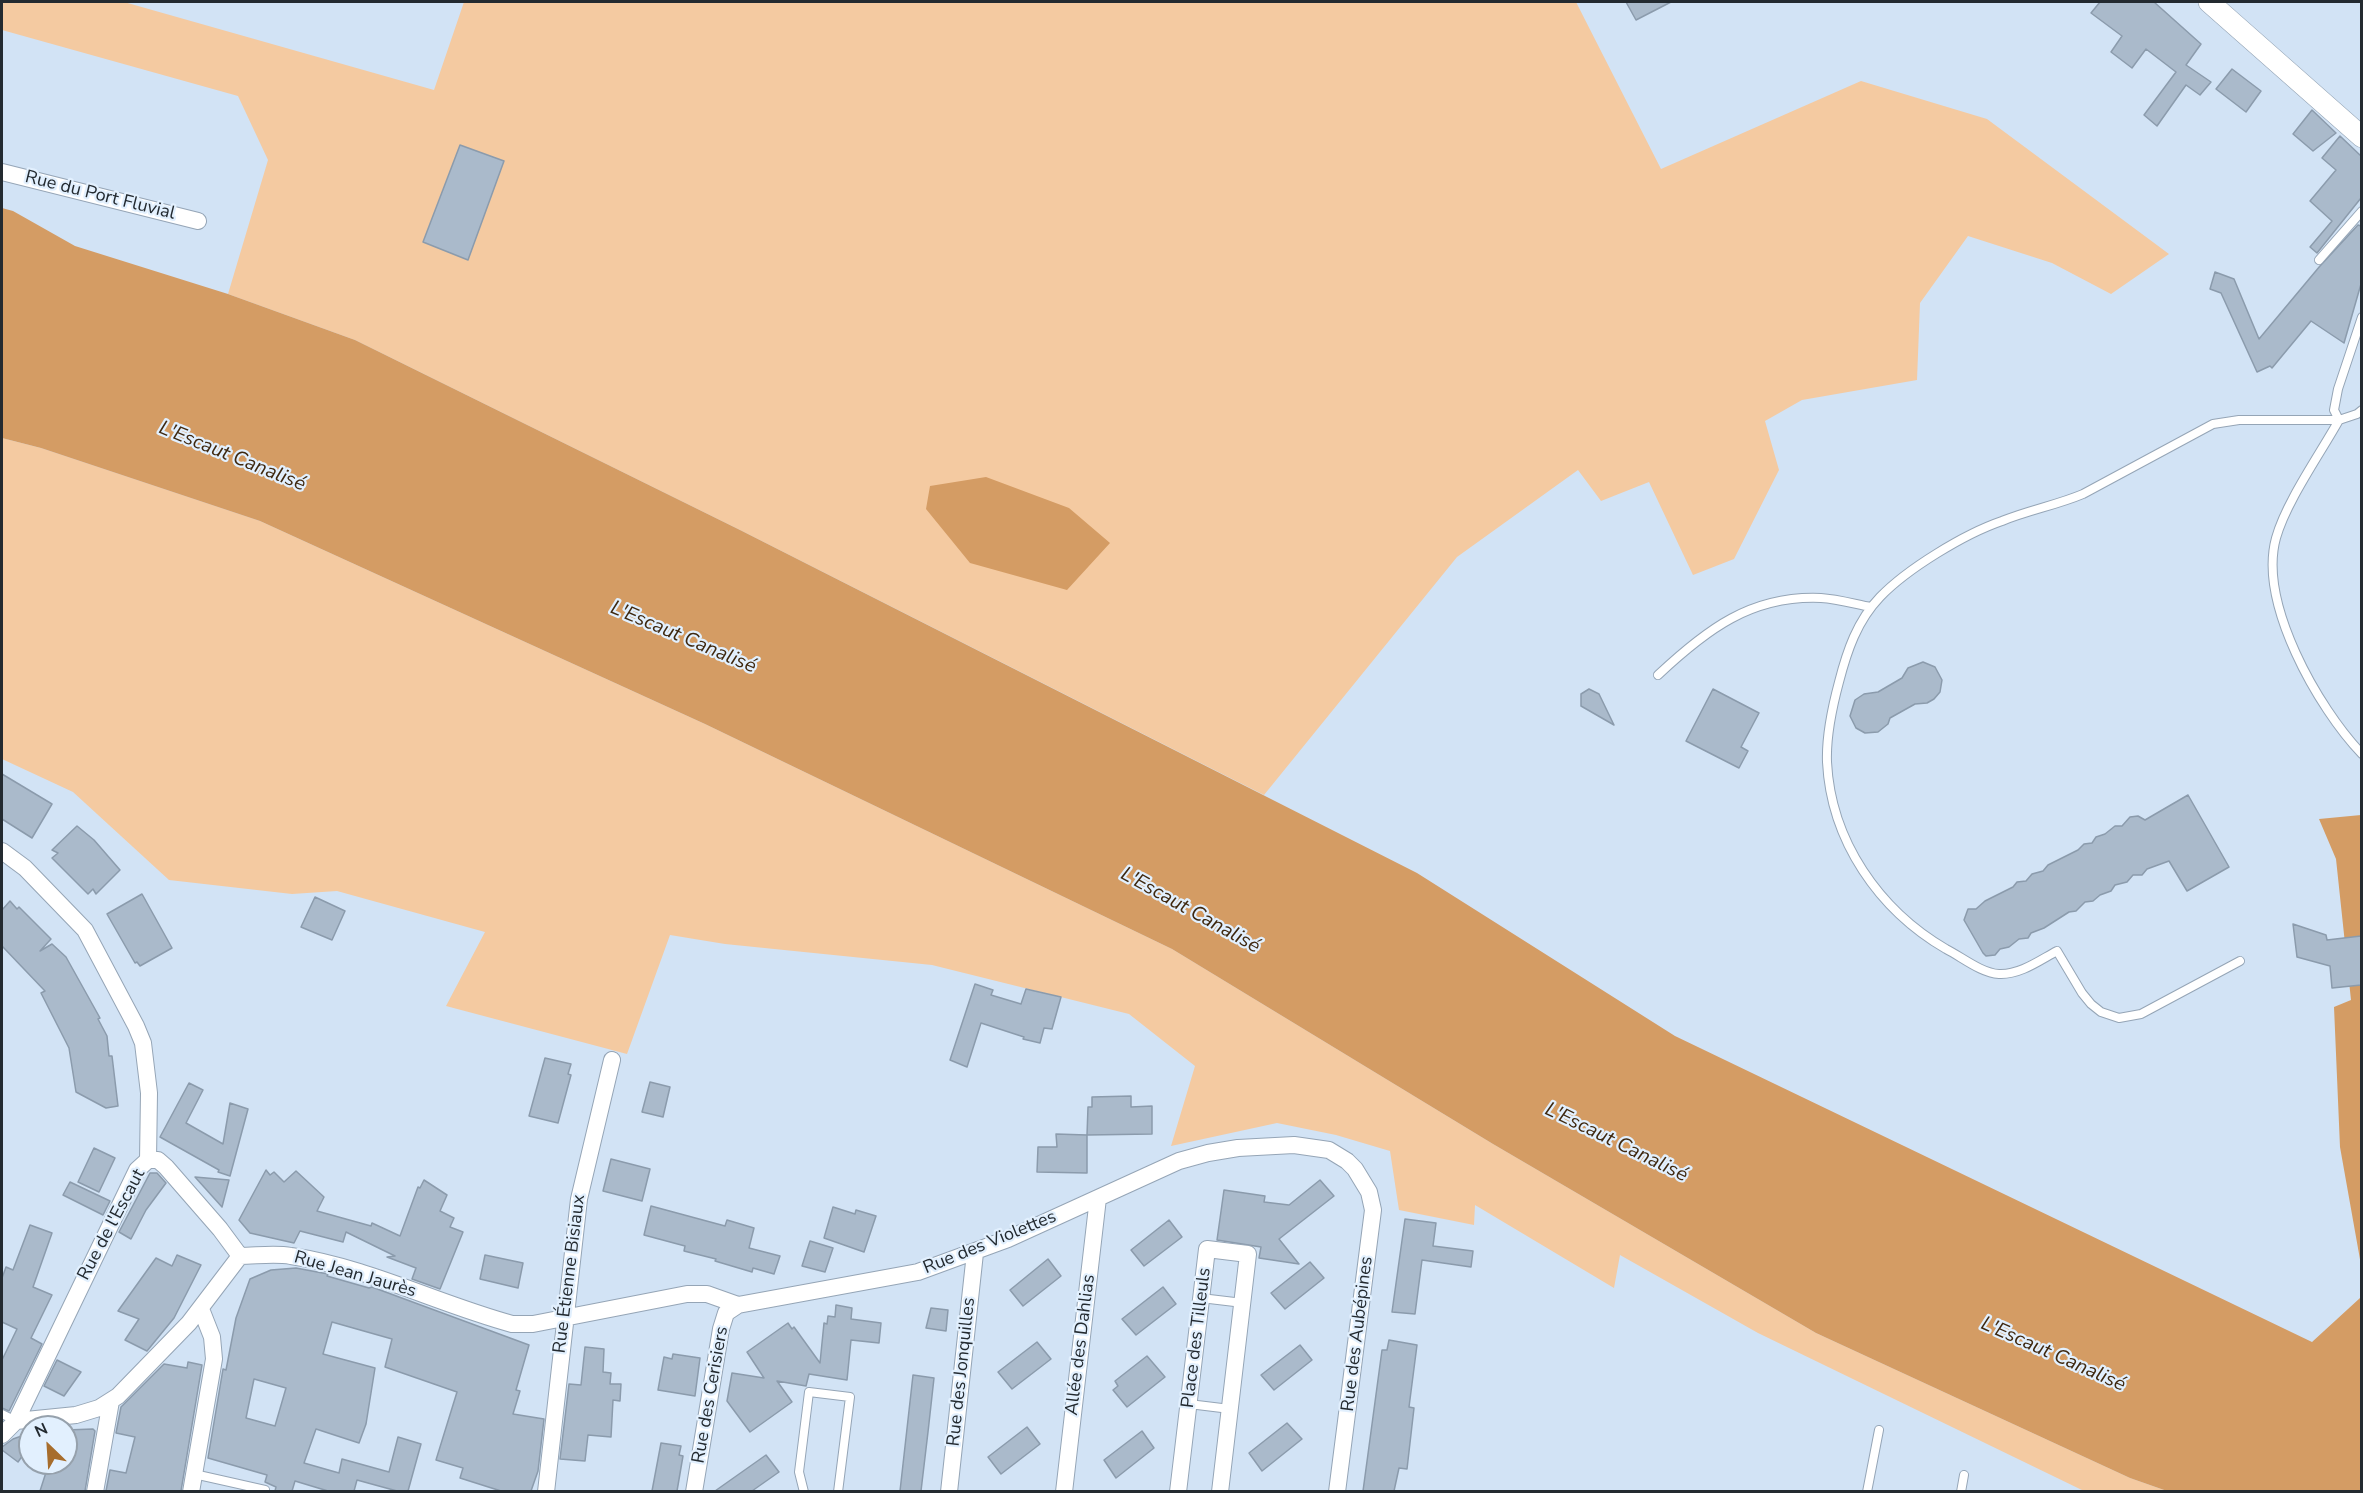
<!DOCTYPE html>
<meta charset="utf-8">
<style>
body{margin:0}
#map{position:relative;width:2363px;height:1493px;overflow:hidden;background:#d2e3f5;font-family:"Nunito Sans",sans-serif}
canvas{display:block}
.frame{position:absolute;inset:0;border:3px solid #232a30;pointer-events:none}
.north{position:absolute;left:18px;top:1415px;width:60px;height:60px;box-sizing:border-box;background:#e2f0fe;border:2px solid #96a1ac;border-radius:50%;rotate:335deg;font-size:16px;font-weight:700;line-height:24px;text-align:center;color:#232a30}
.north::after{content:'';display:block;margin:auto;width:21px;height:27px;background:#a76d2c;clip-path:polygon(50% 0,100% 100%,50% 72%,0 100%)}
</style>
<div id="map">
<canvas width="2363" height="1493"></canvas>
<div class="frame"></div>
<div class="north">N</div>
</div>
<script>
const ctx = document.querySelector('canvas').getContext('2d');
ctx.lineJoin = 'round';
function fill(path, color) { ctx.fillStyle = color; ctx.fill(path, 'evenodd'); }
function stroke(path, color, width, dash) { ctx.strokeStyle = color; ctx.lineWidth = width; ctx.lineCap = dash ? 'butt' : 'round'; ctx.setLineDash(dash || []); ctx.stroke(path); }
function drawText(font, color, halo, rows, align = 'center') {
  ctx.font = font + ' "Nunito Sans",sans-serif'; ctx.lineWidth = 4.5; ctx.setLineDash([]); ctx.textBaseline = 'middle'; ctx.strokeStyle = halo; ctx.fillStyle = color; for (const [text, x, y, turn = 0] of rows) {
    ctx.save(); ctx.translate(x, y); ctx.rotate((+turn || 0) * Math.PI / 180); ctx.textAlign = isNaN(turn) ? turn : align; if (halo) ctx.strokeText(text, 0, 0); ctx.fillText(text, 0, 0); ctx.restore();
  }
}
const green = new Path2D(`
 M2,2H124L434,90L464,2H1576L1661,169L1861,81L1987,119L2169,254L2111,294L2052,263L1968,236L1920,303L1917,380L1802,400L1765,421L1779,470L1734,559L1693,575L1649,482L1601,501L1578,470L1457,557L1264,795L740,530L355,340L228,294L268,160L238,96L2,30Z
 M2,438L41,448L260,521L705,724L1172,949L1493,1144L1816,1333L2130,1478L2167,1491H2084L1758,1333L1620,1255L1614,1288L1475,1205L1474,1225L1399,1210L1390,1151L1336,1135L1277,1123L1171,1146L1195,1066L1129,1014L932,965L725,944L670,935L627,1054L446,1006L485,932L337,891L292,894L169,880L73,792L2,759Z`);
const water = new Path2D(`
 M2,208L13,211L75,246L228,294L355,340L740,530L1417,873L1675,1036L2312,1342L2360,1298L2361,1290V1491H2167L2130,1478L1816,1333L1493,1144L1172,949L705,724L260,521L41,448L2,438Z
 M986,477L1069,508L1110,543L1067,590L970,563L926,509L930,486Z
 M2361,815V1265L2340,1147L2334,1007L2351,1000L2336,859L2319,819Z`);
const building = new Path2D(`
 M1626,2H1671L1636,20Z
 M2100,2H2154L2201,44L2186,65L2211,82L2200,95L2186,85L2157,126L2144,115L2176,72L2146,49L2132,68L2111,52L2122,36L2091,13Z
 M2232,69L2261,91L2246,112L2216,89Z
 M2312,110L2336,133L2313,151L2293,134Z
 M2340,136L2361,156V198L2317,253L2310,247L2332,221L2310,201L2336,170L2322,158Z
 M460,145L504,161L468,260L423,242Z
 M2358,225L2361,226V284L2344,343L2311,321L2272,368L2270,366L2257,372L2221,293L2210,289L2215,272L2234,279L2259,339L2320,266Z
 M1923,662L1935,667L1942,680L1940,692L1934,699L1927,703L1915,704L1890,718L1888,724L1878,732L1865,733L1856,728L1850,716L1855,700L1864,694L1878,692L1902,678L1908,668Z
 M1589,689L1599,694L1614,725L1581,706V694Z
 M1713,689L1759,713L1741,747L1748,751L1739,768L1686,741Z
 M2,774L52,804L32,838L2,819Z
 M2188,795L2229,867L2187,891L2169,861L2147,869L2142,875H2133L2127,882L2115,885L2111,891L2100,895L2093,901L2085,902L2076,911L2069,912L2044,928L2031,933L2028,938L2019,939L2009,947L2000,949L1995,955L1986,956L1983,953L1964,920L1968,909H1976L1985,901L2013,887L2017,882L2026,881L2032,874L2043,871L2048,865L2078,850L2084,844L2092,843L2096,837L2105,834L2115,826H2122L2130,817L2138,816L2145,820Z
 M77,826L94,840L120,870L96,894L93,889L88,894L52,858L58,853L52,850Z
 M142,894L172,948L140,966L137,962L135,963L107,914Z
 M315,897L345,911L332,940L301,927Z
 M10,901L17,909L19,907L51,939L40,951L52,944L66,957L100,1018L98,1019L107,1036L109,1056H112L118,1106L106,1108L76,1092L69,1048L41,993L45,991L2,946V910Z
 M2293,924L2326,935L2327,940L2361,936V985L2332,988L2330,966L2297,957Z
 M975,984L993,990L991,995L1021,1004L1026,989L1061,997L1052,1029L1044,1028L1040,1043L1023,1039L1024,1037L981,1023L967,1067L950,1060Z
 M545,1058L571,1064L568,1074L571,1075L558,1123L529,1116Z
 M650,1082L670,1087L663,1117L642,1112Z
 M189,1083L203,1090L186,1123L223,1144L230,1103L248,1109L230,1176L218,1172L219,1170L160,1137Z
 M1131,1096V1107L1152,1106V1134L1087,1135L1088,1107H1092V1097Z
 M1056,1134L1087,1135V1173L1037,1172L1038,1147H1057Z
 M94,1148L115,1158L99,1192L78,1182Z
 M611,1159L650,1169L642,1201L603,1191Z
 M266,1170L270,1175L274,1172L284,1182L296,1171L324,1197L317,1211L371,1226L372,1223L400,1236L418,1187L420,1188L424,1180L447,1195L440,1211L454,1218L450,1227L463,1232L440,1289L412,1279L416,1268L387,1257L395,1256L346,1232L343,1242L300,1231L294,1243L250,1233L239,1220Z
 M150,1173H157L166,1183L146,1210L131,1239L119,1232Z
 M195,1177L229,1180L222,1207Z
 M1320,1180L1334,1196L1279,1239L1299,1264L1259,1258L1261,1247L1217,1240L1224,1190L1265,1196L1264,1202L1289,1205Z
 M70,1182L110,1201L103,1215L63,1195Z
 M651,1206L725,1226L727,1220L754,1228L749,1248L780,1256L774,1274L753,1268L752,1272L715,1261L716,1259L684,1251L685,1246L644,1235Z
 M833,1207L855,1214L856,1210L876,1216L864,1252L824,1238Z
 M1405,1219L1436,1223L1433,1246L1473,1251L1471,1267L1422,1260L1415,1314L1392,1312Z
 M1169,1220L1182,1237L1144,1266L1131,1250Z
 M30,1225L52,1233L33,1287L52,1295L31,1338L42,1344L9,1411L2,1408V1360L17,1329L2,1322V1278L6,1267L13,1270Z
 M810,1241L833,1248L825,1272L802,1266Z
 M177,1255L201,1265L174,1318L147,1351L125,1340L139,1319L118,1311L156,1258L172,1266Z
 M485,1255L523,1263L518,1288L480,1279Z
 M1048,1259L1061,1276L1023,1306L1010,1290Z
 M1310,1262L1324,1278L1285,1309L1271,1293Z
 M296,1268L328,1274L327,1276L369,1288L372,1287L529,1345L516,1390L520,1391L513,1414L544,1419L538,1471L531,1491H501L460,1478L463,1468L436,1460L457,1392L385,1367L392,1339L332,1322L323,1354L375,1368L366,1424L359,1443L316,1429L304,1463L339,1473L342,1459L389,1472L398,1437L421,1444L408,1491H397L357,1480L354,1491H328L295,1481L292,1491H275L276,1487L265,1482L267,1475L208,1458L223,1369L226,1370L236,1318L250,1279L271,1270ZM254,1379L286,1388L275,1426L246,1418Z
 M1163,1287L1176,1304L1136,1335L1122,1319Z
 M836,1305L852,1308L851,1319L881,1323L879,1343L851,1340L847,1380L809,1374L806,1386L777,1381L792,1402L750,1432L727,1401L732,1373L764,1378L747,1352L788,1323L792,1329L794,1327L820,1363L824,1323L827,1324L828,1316L835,1317Z
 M931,1308L948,1310L946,1331L926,1328Z
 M1389,1340L1417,1345L1409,1407L1414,1408L1407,1469L1399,1468L1394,1491H1363L1382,1350H1387Z
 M1037,1342L1051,1359L1012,1389L998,1372Z
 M1300,1345L1312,1360L1274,1390L1261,1375Z
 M585,1347L604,1349L603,1372L611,1373L610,1384H621L620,1401L613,1400L611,1437L588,1435L585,1461L560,1459L569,1384L581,1385Z
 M673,1354L700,1358L695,1396L658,1390L664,1357L672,1359Z
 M1147,1356L1165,1377L1127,1407L1113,1390L1118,1386L1115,1381Z
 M57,1360L81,1372L64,1396L44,1386Z
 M188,1362L202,1365L181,1491H106L110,1470L126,1473L135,1437L116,1433L121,1407L164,1364L187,1368Z
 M913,1375L934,1378L928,1432L921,1491H900Z
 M1287,1423L1302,1439L1262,1471L1249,1453Z
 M1027,1427L1040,1444L1001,1474L988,1457Z
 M93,1429L95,1431L85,1491H40L49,1463H66V1430Z
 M1142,1431L1154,1448L1116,1478L1104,1460Z
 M30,1433V1445L18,1462L2,1450V1447L13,1439Z
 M661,1443L681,1446L679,1455L683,1456L677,1491H652Z
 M766,1455L779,1472L752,1491H715Z`);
const service = new Path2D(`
 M2319,260L2362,211
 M2339,420C2320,454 2286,502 2276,538C2258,603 2318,708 2362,754
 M2339,420L2334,410L2338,389L2362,317
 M1658,675C1706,630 1751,595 1821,598C1837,599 1855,604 1871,607
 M2240,961L2141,1014L2119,1018L2101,1012L2091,1004L2082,993L2057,951C2040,960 2020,975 1999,974C1981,973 1962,957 1946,949C1879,910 1831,841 1827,762C1826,735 1832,708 1839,682C1847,651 1857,621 1880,597C1907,569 1964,534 2002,521C2029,510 2057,505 2083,494L2213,424L2239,420H2339L2357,414L2362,410
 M1201,1298L1243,1303
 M1189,1404L1230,1409
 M2,1414L16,1421
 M194,1474L265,1490
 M804,1492L799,1472L809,1392L850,1397L838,1492
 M1867,1492L1879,1430
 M1961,1492L1964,1475`);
const minor = new Path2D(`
 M2,172L198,221
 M2,851L25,868L85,930L136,1026L143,1043L149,1093L148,1160L137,1170L16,1421
 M148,1160H158L166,1167L220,1229L240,1256
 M240,1256C256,1256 274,1253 291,1256C367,1267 438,1304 512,1324H533L687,1294H707L738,1305L918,1272L1008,1239L1179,1161L1208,1153L1238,1148L1294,1145L1329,1150L1347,1161L1355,1169L1369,1192L1373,1210L1337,1492
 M2,1435L16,1421L76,1415L99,1408L118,1396L189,1323L240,1256
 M95,1492L111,1401
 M191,1492L214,1359L212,1337L201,1309
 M546,1492L579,1199L612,1060
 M694,1492L721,1329L726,1313L738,1305
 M949,1492L975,1253
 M1064,1492L1098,1198
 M1178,1492L1207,1249L1248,1254L1220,1492`);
const tertiary = new Path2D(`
 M2209,2L2362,137`);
const streetNames = [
 ["Rue du Port Fluvial",100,196,14],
 ["Rue de l'Escaut",112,1225,-62],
 ["Rue des Violettes",990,1243,-22],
 ["Rue Étienne Bisiaux",570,1274,-83],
 ["Rue Jean Jaurès",355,1275,16],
 ["Rue des Aubépines",1358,1334,-83],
 ["Place des Tilleuls",1197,1338,-83],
 ["Allée des Dahlias",1081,1345,-83],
 ["Rue des Jonquilles",962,1372,-84],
 ["Rue des Cerisiers",711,1395,-80]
];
const waterNames = [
 ["L'Escaut Canalisé",232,457,22],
 ["L'Escaut Canalisé",683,638,23],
 ["L'Escaut Canalisé",1190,911,29],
 ["L'Escaut Canalisé",1616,1143,26],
 ["L'Escaut Canalisé",2053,1355,24]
];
fill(green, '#f4caa1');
fill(water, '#d49c64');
fill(building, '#aabacb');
stroke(building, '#8b9bac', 1.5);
stroke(service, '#95a5b6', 10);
stroke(minor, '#95a5b6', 18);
stroke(tertiary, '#95a5b6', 22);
stroke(service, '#fff', 8);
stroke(minor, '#fff', 16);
stroke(tertiary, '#fff', 21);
drawText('18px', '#232a30', '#e2f0fe', streetNames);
drawText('italic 20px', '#3f280f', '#e2f0fe', waterNames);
</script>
